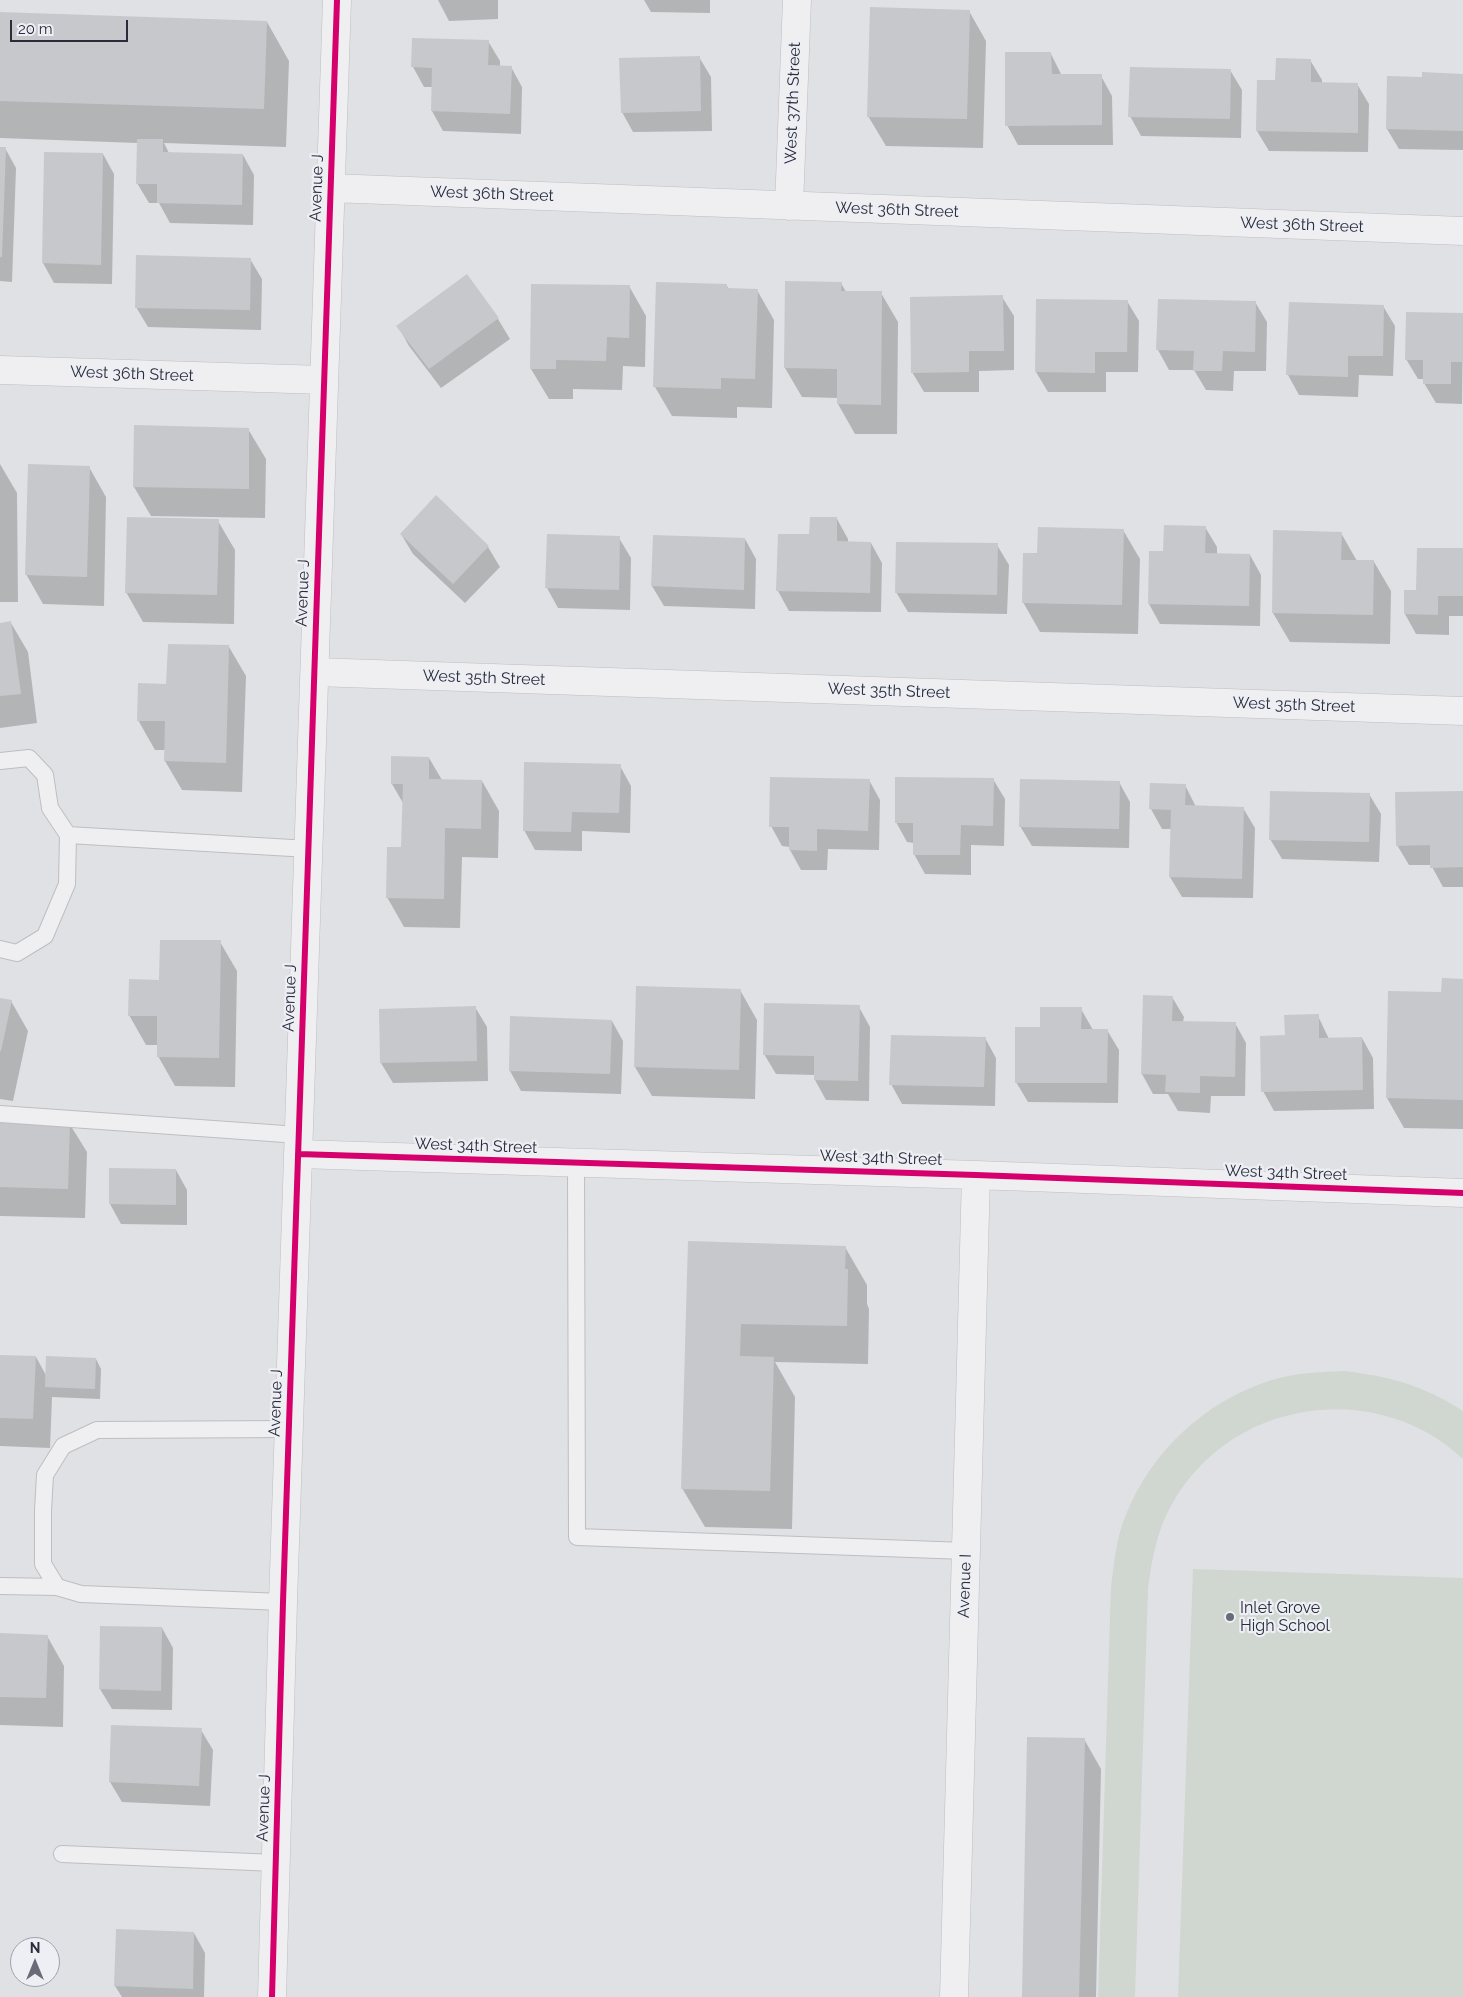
<!DOCTYPE html>
<style>
body{margin:0}
#map{position:relative;width:1463px;height:1997px;overflow:hidden;background:#e0e1e4;font-family:Raleway,sans-serif}
canvas{display:block}
.north{position:absolute;left:10px;top:1937px;width:50px;height:50px;box-sizing:border-box;background:#edeff4;border:1px solid #9fa1aa;border-radius:50%;rotate:0deg;font-size:14px;font-weight:700;line-height:20px;text-align:center;color:#292c3b}
.north::after{content:'';display:block;margin:auto;width:18px;height:22px;background:#696b76;clip-path:polygon(50% 0,100% 100%,50% 72%,0 100%)}
.scale{position:absolute;left:10px;top:20px;width:118px;height:22px;box-sizing:border-box;border:2px solid #292c3b;border-top:0;padding-left:6px;font-size:15px;line-height:18px;white-space:nowrap;color:#292c3b;-webkit-text-stroke:4px #edeff4;paint-order:stroke}
</style>
<div id="map">
<canvas width="1463" height="1997"></canvas>
<div class="north">N</div>
<div class="scale">20 m</div>
</div>
<script>
const ctx = document.querySelector('canvas').getContext('2d');
ctx.lineJoin = 'round';
function fill(path, color) { ctx.fillStyle = color; ctx.fill(path, 'evenodd'); }
function stroke(path, color, width, dash) { ctx.strokeStyle = color; ctx.lineWidth = width; ctx.lineCap = dash ? 'butt' : 'round'; ctx.setLineDash(dash || []); ctx.stroke(path); }
function drawText(font, color, halo, rows, align = 'center') {
  ctx.font = font + ' Raleway,sans-serif'; ctx.lineWidth = 4.5; ctx.setLineDash([]); ctx.textBaseline = 'middle'; ctx.strokeStyle = halo; ctx.fillStyle = color; for (const [text, x, y, turn = 0] of rows) {
    ctx.save(); ctx.translate(x, y); ctx.rotate((+turn || 0) * Math.PI / 180); ctx.textAlign = isNaN(turn) ? turn : align; if (halo) ctx.strokeText(text, 0, 0); ctx.fillText(text, 0, 0); ctx.restore();
  }
}
const green = new Path2D(`
 M1344,1371C1389,1376 1425,1386 1463,1411V1459C1376,1377 1230,1399 1172,1504C1157,1530 1152,1559 1148,1588L1135,1997H1098L1111,1587C1114,1564 1116,1539 1125,1517C1151,1451 1205,1401 1272,1380C1295,1373 1320,1372 1344,1371Z
 M1193,1569L1463,1578V1997H1178Z`);
const shadow = new Path2D(`
 M498,0V19L449,21L438,0Z
 M644,0H710V13L651,12Z
 M969,11L986,41L983,148L886,146L868,116Z
 M0,13L267,22L289,61L286,147L164,143L169,153L243,155L254,175L253,225L170,223L159,203H149L137,183L138,143L0,138Z
 M488,41L500,61V67H511L522,87L521,134L443,131L432,111V87H424L413,67Z
 M1051,54L1062,76H1101L1112,96L1113,145H1018L1007,125Z
 M699,57L711,77L712,131L633,132L622,112Z
 M1310,60L1322,80V84H1357L1369,104L1368,152L1269,151L1257,131L1277,81Z
 M1230,70L1242,90L1241,138L1141,136L1130,116Z
 M1463,75V150L1399,149L1387,129L1423,78Z
 M0,148H5L16,168L12,282L0,281Z
 M45,153L103,154L114,174L112,284L54,283L43,263Z
 M250,259L262,279L261,330L148,327L136,307Z
 M466,276L498,319L510,339L441,388L409,346L398,326Z
 M841,283L846,292L881,293L898,322L897,434H855L838,404V398L802,397L785,368Z
 M533,285L629,286L646,316L645,367L623,366L622,390L573,389V399H549L531,369Z
 M726,285L729,289L757,290L774,320L772,408L737,407V418L672,416L655,387Z
 M1002,297L1014,316V370L979,371V392H924L912,372Z
 M1127,301L1139,321L1138,372H1106V392H1048L1036,372Z
 M1255,302L1267,322L1266,371H1234L1233,391L1206,390L1194,370H1169L1158,350Z
 M1383,306L1395,326L1393,376L1359,375L1358,397L1299,395L1288,375Z
 M1463,314L1462,404L1436,403L1424,383V379H1418L1406,359Z
 M248,429L266,459L265,518L151,516L134,487Z
 M0,464L17,493L18,602H0Z
 M89,467L106,497L104,606L43,604L26,574Z
 M436,497L488,547L500,567L465,603L413,554L401,534Z
 M837,519L848,539V542L871,543L882,563L881,612L789,611L778,591L810,536Z
 M218,521L235,550L234,624L143,622L126,592Z
 M1205,527L1217,547V554L1250,555L1261,575L1260,626L1160,624L1149,604L1164,552Z
 M1123,530L1140,559L1138,634L1040,632L1023,602L1039,554Z
 M1341,533L1357,561L1374,562L1391,591L1390,644L1290,642L1273,613Z
 M619,538L631,558L630,610L558,608L547,588Z
 M745,539L756,559L755,609L664,606L652,586Z
 M997,545L1009,565L1007,614L908,612L896,592Z
 M1463,550V616H1449V635L1416,634L1405,614L1418,591Z
 M11,623L28,652L37,723L0,728V624Z
 M229,647L246,676L242,792L182,790L165,761L166,750H155L138,720L168,686Z
 M429,758L442,780L482,781L499,811L498,858L462,857L460,928L404,927L387,897L403,849V803L392,784Z
 M620,766L631,786L630,833L582,831V851L535,850L524,830Z
 M993,779L1005,799L1004,846L971,845V875L925,874L914,854V843L907,842L896,822Z
 M869,780L880,800L879,850L828,849L827,870H801L790,850V847L782,846L771,826Z
 M1119,782L1130,802L1129,848L1032,846L1020,826Z
 M1185,785L1196,807L1243,808L1255,828L1253,898L1182,897L1170,877L1172,829H1162L1151,809Z
 M1463,793V887H1443L1431,865H1409L1397,845Z
 M1369,794L1381,814L1379,862L1282,859L1270,839Z
 M220,942L237,971L235,1087L175,1086L158,1056V1045H146L129,1015L161,981Z
 M1463,980V1129L1404,1128L1387,1098L1442,994Z
 M740,990L757,1020L755,1099L652,1096L635,1067Z
 M1172,997L1184,1017L1183,1022L1235,1023L1246,1043L1245,1096H1211L1210,1113L1178,1111L1168,1094H1153L1142,1074Z
 M0,999L11,1001L28,1031L13,1101L0,1099Z
 M475,1007L487,1027L488,1081L393,1083L381,1063Z
 M859,1007L870,1027L869,1101L826,1100L815,1080V1075L776,1074L764,1054Z
 M1081,1009L1093,1030H1107L1119,1050L1118,1103L1028,1102L1016,1082L1041,1029Z
 M1318,1016L1329,1039L1362,1038L1373,1058L1374,1109L1274,1111L1263,1091L1286,1036Z
 M612,1021L623,1041L621,1094L521,1091L510,1071Z
 M985,1038L996,1058L995,1106L902,1104L891,1084Z
 M0,1121L69,1123L87,1152L85,1218L0,1216Z
 M176,1170L187,1190V1225L121,1224L110,1204Z
 M689,1242L845,1247L867,1285V1304L869,1309L868,1364L775,1362L795,1397L792,1529L705,1527L682,1488Z
 M0,1356L36,1357L47,1377L96,1359L101,1369L100,1399L52,1397L50,1448L0,1446Z
 M101,1627L162,1628L173,1648L172,1710L112,1709L100,1689Z
 M0,1635L47,1636L64,1666L63,1727L0,1725Z
 M201,1730L213,1750L210,1806L122,1802L110,1782Z
 M1084,1739L1101,1769L1096,1997H1023Z
 M194,1933L205,1953L204,1997H122L115,1986Z`);
const building = new Path2D(`
 M870,7L970,10L967,119L867,117Z
 M0,12L267,21L264,109L0,101Z
 M412,38L489,40L488,65L512,66L510,114L431,111L432,68L411,67Z
 M1005,52H1051L1052,74H1102V125L1005,126Z
 M700,56L701,111L621,113L619,58Z
 M1276,58L1311,59V82L1358,83V133L1256,131L1257,80H1275Z
 M1130,67L1231,69L1230,119L1128,117Z
 M1422,72L1463,74V131L1386,129L1387,76L1422,77Z
 M137,139H163V152L243,154L242,205L157,203V184H136Z
 M0,147H6L2,257H0Z
 M44,152L103,153L101,265L42,263Z
 M136,255L251,258L250,310L135,308Z
 M467,274L499,318L429,369L396,326Z
 M785,281L842,282L841,291H882L881,405L837,404V369L784,368Z
 M656,282L727,284V288L758,289L755,379L721,378V389L653,387Z
 M531,284L630,285L629,338L607,337L606,361L556,360V369H530Z
 M1003,295L1004,351H969V372L911,373L910,297Z
 M1036,299L1128,300L1127,352H1095V373L1035,372Z
 M1158,299L1256,301L1255,352L1223,351L1222,371H1193L1194,351L1156,350Z
 M1289,302L1384,305L1383,356H1348V377L1286,375Z
 M1406,312L1463,313V362H1451V384H1423V360H1405Z
 M134,425L249,428V489L133,487Z
 M28,464L90,466L87,577L25,575Z
 M436,495L489,546L453,584L400,534Z
 M127,517L219,519L217,595L125,593Z
 M810,517H837V541L871,542L870,593L776,591L778,534H809Z
 M1164,525L1206,526L1205,553L1250,554L1249,606L1148,604L1149,551H1163Z
 M1038,527L1124,529L1122,605L1022,603L1023,553H1037Z
 M1273,530L1342,532L1341,560H1374L1373,615L1272,613Z
 M547,534L620,536L619,590L545,588Z
 M653,535L745,538L744,590L651,586Z
 M896,542L998,543L997,595L895,593Z
 M1417,548H1463V596H1438V615L1404,614V590H1416Z
 M11,621L21,694L0,696V623Z
 M168,644L229,645L226,763L164,761L165,721H137L138,683L166,684Z
 M391,756L429,757V779L482,780L481,829L445,828L444,899L386,898L387,847H401L403,784H391Z
 M524,762L621,764L619,813L572,812L571,832L523,831Z
 M770,777L870,779L868,831L817,829V851L789,850V827H769Z
 M895,777L994,778L993,826L961,825L960,855H913V823H895Z
 M1020,779L1120,781L1119,829L1019,827Z
 M1150,783L1186,784L1185,805L1244,807L1242,879L1169,877L1171,810L1149,809Z
 M1270,791L1370,793L1369,842L1269,840Z
 M1463,791V867L1430,868V845L1396,846L1395,792Z
 M160,940H221L219,1058L157,1057V1016H128L129,979L159,980Z
 M1442,978L1463,979V1100L1386,1098L1388,991L1441,992Z
 M636,986L741,989L739,1070L634,1067Z
 M1143,995L1173,996L1172,1021L1236,1022L1235,1077L1200,1076V1093L1165,1092L1166,1075L1141,1074Z
 M0,998L12,1000L1,1051H0Z
 M764,1003L860,1005L858,1081L814,1080V1056L763,1055Z
 M476,1006L477,1061L380,1063L379,1009Z
 M1040,1007H1082L1081,1029H1108L1107,1083H1015V1027H1040Z
 M1319,1014V1038L1362,1037L1363,1090L1261,1092L1260,1036L1285,1035L1284,1015Z
 M510,1016L612,1020L610,1074L509,1071Z
 M891,1035L986,1037L984,1087L889,1085Z
 M0,1120L70,1122L68,1189L0,1187Z
 M109,1168L176,1169V1205L109,1204Z
 M688,1241L846,1246L845,1269H848L847,1326L741,1324L740,1356L774,1357L770,1491L681,1489Z
 M0,1355L36,1356L33,1419L0,1418Z
 M46,1356L96,1358L95,1389L45,1387Z
 M100,1626L162,1627L161,1691L99,1689Z
 M0,1633L48,1635L46,1698L0,1697Z
 M111,1725L202,1728L199,1786L109,1782Z
 M1027,1737L1085,1738L1079,1997H1022Z
 M116,1929L194,1932L193,1989L114,1986Z`);
const lane = new Path2D(`
 M0,761L29,758L45,775L50,808L68,835L67,884L45,936L17,953L0,949
 M68,835L309,849
 M0,1114L299,1135
 M576,1163L577,1537L966,1551
 M0,1586L57,1587
 M283,1602L81,1594L57,1587L43,1564V1510L45,1475L63,1446L97,1430L289,1429
 M62,1854L276,1863`);
const street = new Path2D(`
 M331,188L1463,231
 M789,206L797,0
 M0,370L324,380
 M315,672L1463,711
 M298,1154L976,1175L1463,1193
 M272,1997L283,1602L337,0
 M954,1997L976,1175`);
const cycleway = new Path2D(`
 M298,1154L976,1175L1463,1193
 M272,1997L283,1602L337,0`);
const markers = [
 [1230,1617,5,"#696b76"]
];
const streetNames = [
 ["West 37th Street",793,103,-88],
 ["Avenue J",317,188,-88],
 ["West 36th Street",492,194,2],
 ["West 36th Street",897,210,2],
 ["West 36th Street",1302,225,2],
 ["West 36th Street",132,374,2],
 ["Avenue J",303,593,-88],
 ["West 35th Street",484,678,2],
 ["West 35th Street",889,691,2],
 ["West 35th Street",1294,705,2],
 ["Avenue J",290,998,-88],
 ["West 34th Street",476,1146,2],
 ["West 34th Street",881,1158,2],
 ["West 34th Street",1286,1173,2],
 ["Avenue J",276,1403,-88],
 ["Avenue I",965,1586,-88],
 ["Avenue J",264,1808,-88]
];
const poiNames = [
 ["Inlet Grove",1240,1608],
 ["High School",1240,1626]
];
fill(green, '#cfd7d0');
fill(shadow, '#0003');
fill(building, '#c7c8cc');
stroke(lane, '#bdbec1', 18);
stroke(street, '#bdbec1', 29);
stroke(lane, '#efeff1', 16);
stroke(street, '#efeff1', 28);
stroke(cycleway, '#d6006c', 6);
for (const [x, y, r, color] of markers) { const dot = new Path2D(); dot.arc(x, y, r, 0, 2 * Math.PI); ctx.fillStyle = color; ctx.fill(dot); stroke(dot, '#edeff4', 2); }
drawText('16px', '#292c3b', '#edeff4', streetNames);
drawText('16px', '#292c3b', '#edeff4', poiNames, 'left');
</script>
